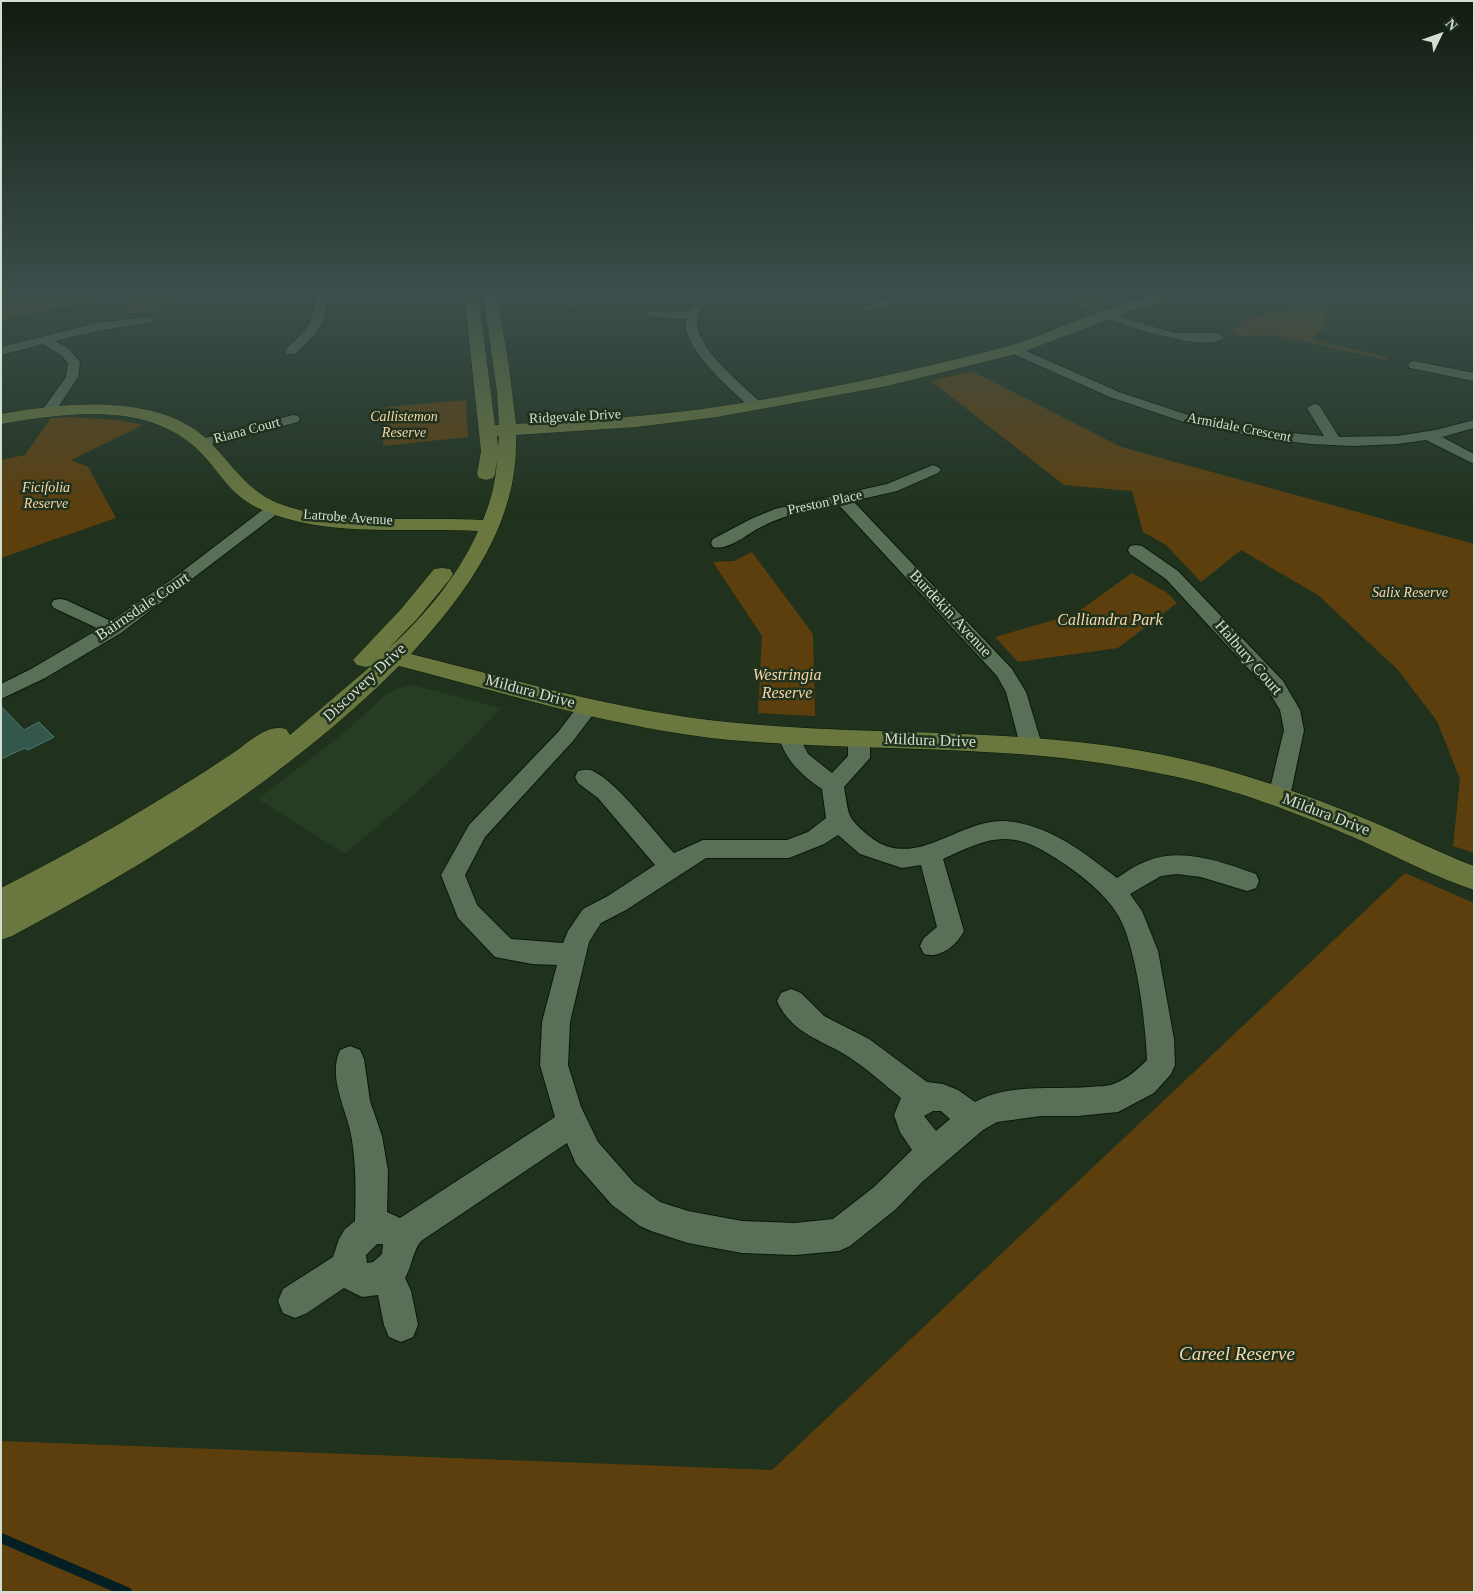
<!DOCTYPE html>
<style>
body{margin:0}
#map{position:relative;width:1475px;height:1593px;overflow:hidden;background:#20321d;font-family:Georgia,serif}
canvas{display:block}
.frame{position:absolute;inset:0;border:2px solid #d3dfd1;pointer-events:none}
.north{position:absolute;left:1415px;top:10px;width:50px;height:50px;-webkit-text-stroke:4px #20321d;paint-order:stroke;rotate:48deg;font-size:14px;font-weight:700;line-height:20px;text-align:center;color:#d3dfd1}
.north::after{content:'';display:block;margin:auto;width:18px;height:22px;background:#d3dfd1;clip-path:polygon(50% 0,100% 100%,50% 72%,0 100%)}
</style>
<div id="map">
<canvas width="1475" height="1593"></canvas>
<div class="frame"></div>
<div class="north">N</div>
</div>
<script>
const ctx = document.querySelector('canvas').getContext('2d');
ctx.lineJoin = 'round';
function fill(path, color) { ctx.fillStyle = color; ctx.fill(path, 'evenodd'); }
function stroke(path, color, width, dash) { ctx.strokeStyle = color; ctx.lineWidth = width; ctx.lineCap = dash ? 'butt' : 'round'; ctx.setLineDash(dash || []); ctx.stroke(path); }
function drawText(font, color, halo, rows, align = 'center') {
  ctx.font = font + ' Georgia,serif'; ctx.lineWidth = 5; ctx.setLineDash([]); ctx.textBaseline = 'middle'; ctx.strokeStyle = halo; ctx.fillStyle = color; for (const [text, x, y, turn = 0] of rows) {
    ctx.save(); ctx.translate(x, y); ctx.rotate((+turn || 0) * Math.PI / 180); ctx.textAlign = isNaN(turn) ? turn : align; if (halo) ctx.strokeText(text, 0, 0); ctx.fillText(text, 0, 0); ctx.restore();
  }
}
const built = new Path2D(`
 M412,685L501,708L462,749L413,796L345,854L258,799L345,732L385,695L397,689Z`);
const green = new Path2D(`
 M1,293H197L184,296L154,311L129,314L130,294L1,320Z
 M568,293H588L576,294L580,306L507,312L506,309L571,304Z
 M1043,293H1099L1113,303L1090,311Z
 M1311,304L1326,306V325L1312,340L1387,357L1386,360L1275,335L1241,336L1230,330L1254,316Z
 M972,371L1121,447L1474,544V853L1453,846L1460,779L1437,721L1398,670L1318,595L1241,550L1201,582L1166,545L1143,532L1132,491L1064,485L931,381Z
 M466,400L468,437L383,446L386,407Z
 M70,417L118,420L143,425L71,460L88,467L116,518L1,558V460L25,455L51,418Z
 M752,552L813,634L815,716L758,713L762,636L713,562L734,561Z
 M1132,573L1166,592L1177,603L1118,648L1018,662L995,637L1075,614Z
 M1405,873L1474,903V1592H1V1441L772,1470Z`);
const stream = new Path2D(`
 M1,1538L127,1592`);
const building = new Path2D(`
 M1,706L24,730L39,722L54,737L28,750L25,748L1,759Z`);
const street = new Path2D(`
 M315,293H327C327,324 317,333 295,354H287L285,351L287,348C307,329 315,323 315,293Z
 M706,293H718C712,301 701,306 698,316C689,343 743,385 760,402L762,405L760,408H750C731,388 681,348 686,319L651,317L645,314L651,311L688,312Z
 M905,293H922L921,295L871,311L867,312L861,309L863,307Z
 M1295,293H1309L1319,298L1324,297L1320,293C1327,293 1336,291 1339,300C1327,310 1304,303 1295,293Z
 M1105,312L1174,333H1218L1224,337C1208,355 1123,324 1101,317L1099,315L1101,313Z
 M148,317L154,320L152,322L97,331L55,341L69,349L80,362L78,377L53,415L48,416L41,412L66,377L68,363L61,355L43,344L1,355V347L97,323Z
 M1015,346L1119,392L1188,415L1267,431L1324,436L1307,408L1314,404L1319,405L1339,437L1397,436L1436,430L1474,420V428L1442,437L1474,454V464L1426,440L1397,444L1354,446L1311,444L1267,439L1184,422L1110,397L1011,353L1009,350Z
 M1414,361L1474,373V381L1410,368L1408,365L1410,362Z
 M293,415L298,416L300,419L298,422L202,447L197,446L195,443L197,440Z
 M933,465L938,467L941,470L938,473L897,491L853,501L1012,669L1026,692L1042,745L1039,750L1031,752L1023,750L1020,745L1006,692L997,676L838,504C813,510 786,514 763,526C748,533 729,551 713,547L711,543L713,539L751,519L775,509L887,484Z
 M275,503L281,505L283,508L281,511L121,633L45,678L1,699V684L31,669L99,629L54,608L51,604L54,600L60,599L66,600L111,621L171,580L269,505Z
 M1136,545L1142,546L1178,571L1283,681L1300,710L1304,730L1290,797L1287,803L1279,805L1271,803L1268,797L1284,730L1280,710L1268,690L1166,579L1130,554L1128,550L1130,546Z
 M588,700L595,702L598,707L595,712L573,741L485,837L465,875L477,905L511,939L563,943L568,931L583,909L608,896L655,865L598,798L578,783L575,777L578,771C584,770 588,769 593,771C618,783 654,832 674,853L703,840H787L808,832L826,818L822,789C801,775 786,761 778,735L782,730L789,728L796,730L808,754L832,773L848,756V738L852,733L859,731L866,733L870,738V758L844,787C849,815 846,817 869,836C914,873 959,818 1006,821C1050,825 1083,852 1117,878C1126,872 1136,865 1147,861C1183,847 1221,862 1256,874L1259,881L1256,888L1247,891L1201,877L1177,874L1161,876L1130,894L1142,911L1158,951L1174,1039L1175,1065L1171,1074L1154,1093L1118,1112L1077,1116H1041L997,1122L983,1130L922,1182L896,1209L850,1246L839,1251L795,1255L742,1253L688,1243L651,1231L640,1226L612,1205L576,1164L567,1143L421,1241C413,1250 412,1266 405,1278L411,1291L418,1325L413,1337L401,1342L389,1337L384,1325L378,1295L362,1297L344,1288L307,1313L295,1318L283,1313L278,1301L283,1289L333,1257L339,1239L345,1229L355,1221C356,1193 356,1167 352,1140C348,1111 327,1079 340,1050L350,1046L360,1050L364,1059L370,1101L382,1136L388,1171L387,1212L400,1218L555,1117L540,1065L542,1022L557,965L532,964L495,957L458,918L441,875L469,825L559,731L581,702ZM838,835L860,854L902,868L921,865L937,927L924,938L920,946L924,954C940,959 956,946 964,931L943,859C963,850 983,839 1005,839C1025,839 1041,849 1057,859C1080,874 1104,892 1118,915C1136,945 1146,1024 1147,1060C1137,1070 1128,1078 1116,1083C1108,1087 1097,1086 1089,1087C1052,1090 1009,1083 975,1102L958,1090L943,1084L927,1082L869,1039L824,1016L801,993L791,989L781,993L777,1001C793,1035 821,1039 849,1057C867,1069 884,1084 901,1098L894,1115L900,1132L912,1150L874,1187L833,1219L795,1223L742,1221L688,1211L660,1202L634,1183L598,1142L581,1107L568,1065L570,1022L589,942L601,923L626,910L706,858H789L824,844ZM933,1111H941L950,1119L936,1131L924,1116ZM377,1244H383L382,1254L373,1262L367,1263L366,1255Z`);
const secondary = new Path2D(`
 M464,293H478L495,425H499L497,392L483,293H497L509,367L516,424C583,420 649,417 716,407C808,394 900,373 990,351C1057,335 1119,293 1189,293L1187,296L1131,311L1020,353L887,386L717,417L636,427L516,435C519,522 468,592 411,654C516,680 619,711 727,722C874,737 1018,726 1164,755C1236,770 1306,794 1373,822C1407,836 1439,853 1474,866V890C1435,877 1399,858 1362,841C1297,813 1231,787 1162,774C1109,763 1056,756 1002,753C911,747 820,748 730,740C617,729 508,694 399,666C287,778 151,862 12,936L1,940V888C80,848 156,804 230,755C247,745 265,723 286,729L290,735L371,666L365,667L357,665L353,660L402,608L434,569L442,568L450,569L453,574L450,579L418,618L389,648C425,616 458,576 478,531C409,527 333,538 267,512C228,497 222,472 195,447C144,401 63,413 1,424V414C64,403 159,392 209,441C233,465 248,493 283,505C344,526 419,516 483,520C491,501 496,480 497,460L495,474L493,478L486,480L479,478L477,474L481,451ZM497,436H499L498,447Z`);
const farParknames = [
 ["Callistemon",404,417],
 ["Reserve",404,433],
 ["Ficifolia",46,488],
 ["Reserve",46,504],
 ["Salix Reserve",1410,593]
];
const farStreetnames = [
 ["Ridgevale Drive",575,417,-3],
 ["Armidale Crescent",1239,428,11],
 ["Riana Court",247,431,-15],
 ["Preston Place",825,503,-12],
 ["Latrobe Avenue",348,518,4]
];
const streetNames = [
 ["Bairnsdale Court",143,607,-34],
 ["Burdekin Avenue",950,614,47],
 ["Halbury Court",1248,658,49],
 ["Discovery Drive",365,683,-43],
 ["Mildura Drive",530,692,15],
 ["Mildura Drive",930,741,2],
 ["Mildura Drive",1326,815,21]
];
const parkNames = [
 ["Calliandra Park",1110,621],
 ["Westringia",787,676],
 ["Reserve",787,694]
];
const nearParknames = [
 ["Careel Reserve",1237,1355]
];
fill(built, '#263c23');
fill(green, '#5d3f0d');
stroke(stream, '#042024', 10);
fill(building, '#33564d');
stroke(building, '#52766c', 1);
stroke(street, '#081906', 2);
stroke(secondary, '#081906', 1);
fill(street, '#5a6f57');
fill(secondary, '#6a783f');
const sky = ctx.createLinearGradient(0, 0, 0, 516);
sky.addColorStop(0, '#121c10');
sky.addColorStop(0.57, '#3c4f4c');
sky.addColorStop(1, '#3c4f4c00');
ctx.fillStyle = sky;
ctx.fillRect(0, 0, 1475, 516);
drawText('italic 14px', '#f9d7aa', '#20321d', farParknames);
drawText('14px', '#d3dfd1', '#20321d', farStreetnames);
drawText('16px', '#d3dfd1', '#20321d', streetNames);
drawText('italic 16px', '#f9d7aa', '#20321d', parkNames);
drawText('italic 19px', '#f9d7aa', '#20321d', nearParknames);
</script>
